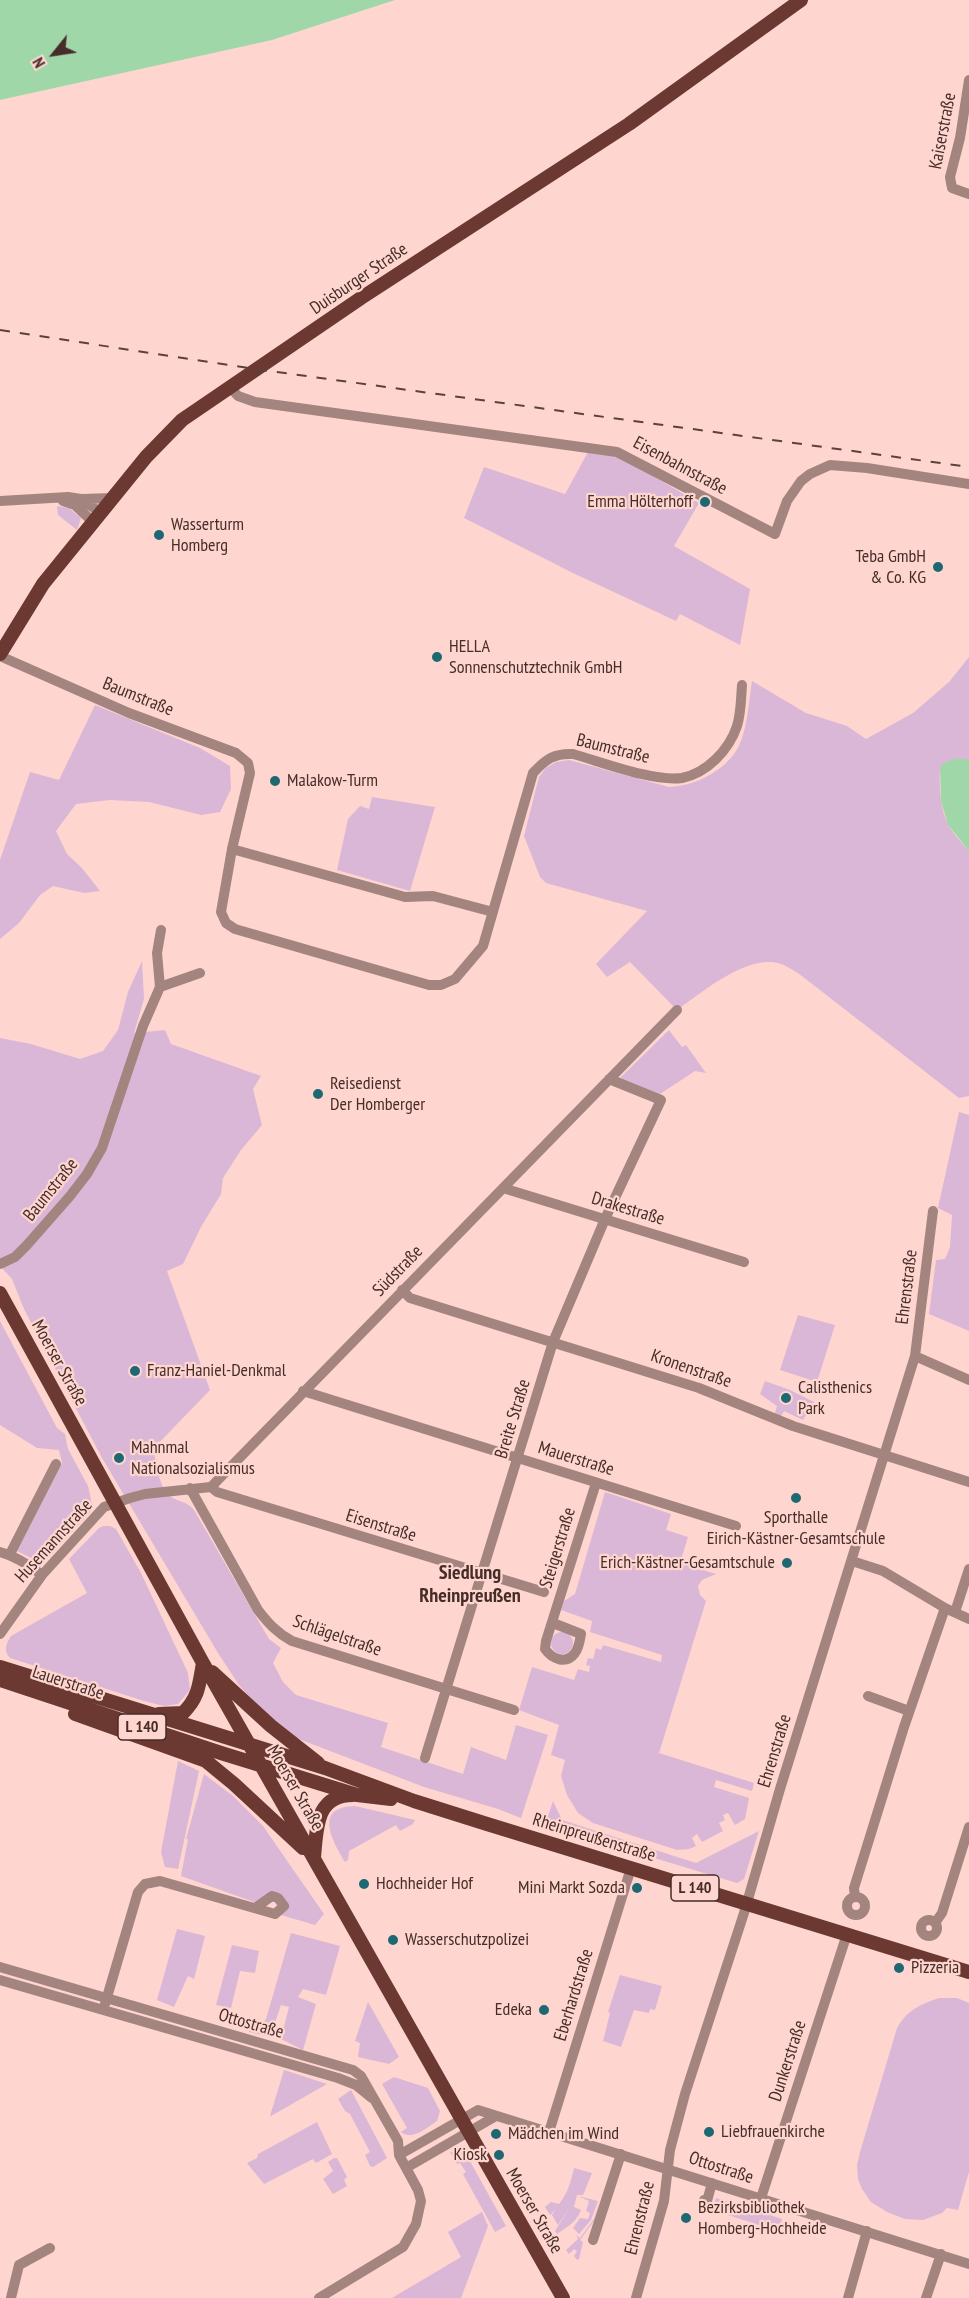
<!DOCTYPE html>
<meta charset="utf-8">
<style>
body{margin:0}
#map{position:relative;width:969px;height:2298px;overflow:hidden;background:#fed6cf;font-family:"PT Sans Narrow",sans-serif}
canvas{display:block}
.north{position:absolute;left:24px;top:24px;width:60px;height:60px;-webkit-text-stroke:4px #fed6cf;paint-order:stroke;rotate:240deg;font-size:16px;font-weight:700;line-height:24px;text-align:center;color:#462d29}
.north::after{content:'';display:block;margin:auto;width:21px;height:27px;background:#462d29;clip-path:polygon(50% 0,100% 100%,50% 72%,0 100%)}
</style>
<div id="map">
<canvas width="969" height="2298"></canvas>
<div class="north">N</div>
</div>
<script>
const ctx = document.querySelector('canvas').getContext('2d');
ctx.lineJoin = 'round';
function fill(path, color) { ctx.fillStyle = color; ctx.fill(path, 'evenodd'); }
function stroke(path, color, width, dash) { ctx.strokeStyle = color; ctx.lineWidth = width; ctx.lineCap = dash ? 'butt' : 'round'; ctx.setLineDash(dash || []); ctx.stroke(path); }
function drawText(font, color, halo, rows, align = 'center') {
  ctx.font = font + ' "PT Sans Narrow",sans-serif'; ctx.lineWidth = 4.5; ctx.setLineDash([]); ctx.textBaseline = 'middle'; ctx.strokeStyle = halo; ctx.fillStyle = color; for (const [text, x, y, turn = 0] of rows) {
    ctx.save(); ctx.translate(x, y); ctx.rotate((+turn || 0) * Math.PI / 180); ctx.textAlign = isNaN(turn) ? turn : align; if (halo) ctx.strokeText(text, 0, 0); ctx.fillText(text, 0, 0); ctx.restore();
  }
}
const green = new Path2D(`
 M588,452L617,455L699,503L674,546L750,589L740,645L680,614L676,621L575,574L464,518L484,467L565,494Z
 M57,506L69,508L81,518L77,530L58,515Z
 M969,657V759H954L940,767C939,786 940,808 948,824C953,834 962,843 969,851V1096L959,1098L798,973C792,970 787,966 781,964C748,953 703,992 677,1010L630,962L607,977L596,964L647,911L546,883L540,877L524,836L539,777L546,768L556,762L569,760L669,787C697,786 731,768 741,741C748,722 749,700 752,681L806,713L847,726L866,739L913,713L949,682Z
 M95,705L200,748L230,766L231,789L220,812L201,815L149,802L110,800L76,804L56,831L67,854L82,868L100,891L84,893L53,886L40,895L19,923L0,939V860L30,772L59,780Z
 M372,797L435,807L410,891L337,870L348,819L360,806L369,809Z
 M142,961L144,999L134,1033L165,1030L171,1044L261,1076L253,1089L262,1125L241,1150L223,1178L221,1194L201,1227L183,1264L167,1271L210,1390L153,1449C157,1464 158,1489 173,1498C182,1503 186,1501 194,1510L269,1639L281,1648L273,1663L283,1682L296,1695L388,1723L381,1747L463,1774L471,1747L506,1760L516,1725L548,1735L521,1818L498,1809L424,1787L291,1736L265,1715L239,1685L218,1653L102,1458L24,1309L12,1279L0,1266V1038L31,1044L80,1059L103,1051L118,1030L128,992Z
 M669,1030L682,1047L686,1045L706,1073L695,1071L660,1094L619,1079Z
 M959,1112L969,1115V1331L929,1314L936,1260L945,1259L950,1247L952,1215L938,1208Z
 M798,1315L835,1325L817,1382L780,1370Z
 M0,1321L57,1428L65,1434L68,1449L88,1486L93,1509L43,1564L17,1551L62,1463L59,1450L37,1448L0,1425Z
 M765,1381L790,1390L814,1402L803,1420L784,1411L780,1418L774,1416L777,1406L760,1394Z
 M605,1492L671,1514L666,1530L688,1537L680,1563L716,1574L702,1580L698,1586L700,1595L706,1601L659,1753L754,1783L752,1791L716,1780L714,1787L749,1798L745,1819L735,1825L728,1813L723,1815L725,1820L719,1823L723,1831L702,1842L697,1834L692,1838L696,1846L689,1849L677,1850L593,1823L578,1813L567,1795L561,1776L565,1760L551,1755L559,1725L519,1710L532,1667L574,1680L578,1669L589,1672L590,1666L586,1665L588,1658L593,1659L596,1648L601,1650L603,1645L661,1662L662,1655L590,1632L592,1621L561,1610L564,1601L575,1594Z
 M103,1526H110L116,1529L141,1573L188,1673L190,1690L178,1704L164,1706L144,1701L10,1658C3,1651 6,1644 11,1636L87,1593L69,1559L99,1528Z
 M551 1643a11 11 0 1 1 22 0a11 11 0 1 1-22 0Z
 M178,1761L199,1771L178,1869L165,1867L161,1852Z
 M204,1774L233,1796L263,1826L324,1914L315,1925L281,1915L287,1905L280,1893H271L257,1903L181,1876L188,1839H186Z
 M553,1801L562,1820L696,1863L759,1831L744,1879L737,1883L545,1825Z
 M355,1806L415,1820L413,1824L400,1831L396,1825L349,1851L348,1860L345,1862C332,1840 313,1807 355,1806Z
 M177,1929L205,1936L194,1979L188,1976L174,2007L157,2000Z
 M291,1933L340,1946L326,1995L303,1989L298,1997L316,2004L303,2050L281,2039L289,2007L281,2005L270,2037L249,2032L251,2021L262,2024L266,2019Z
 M232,1945L259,1951L255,1973L240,1971L231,2008L216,2005Z
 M620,1975L662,1986L655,2010L650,2009L649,2013L634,2010L621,2047L603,2041L610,2013L608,2012Z
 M939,1998H957L969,2003V2172L958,2210L947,2208L942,2213L923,2220L905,2219L887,2212L871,2202L862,2189L858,2179L857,2165L860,2152L897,2028C907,2010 921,2004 939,1998Z
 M368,2002L399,2057L389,2064L358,2057L360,2043L355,2041Z
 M284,2070L327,2084L271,2116H270Z
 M394,2077L428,2088L440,2111L437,2121C426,2128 413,2141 401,2132L407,2128L382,2084Z
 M351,2090L387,2158L373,2167L370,2166L365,2155L370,2152L350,2114L345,2111L338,2099Z
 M317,2122L332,2154L316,2163L313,2159L264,2184L247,2163L257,2158L258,2154Z
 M459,2150L466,2154L506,2226L495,2232L463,2174L466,2172L460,2163L457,2164L450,2152Z
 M334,2158H337L347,2177L344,2180L347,2186L333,2194L323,2179L333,2171L328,2162Z
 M574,2168L592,2173L583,2195H577L574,2207L581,2210C576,2223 568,2226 557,2234L555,2231L571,2206L558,2225L552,2215L556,2209L550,2215L545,2207L551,2202L559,2204C568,2193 571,2181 574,2168Z
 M578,2196L598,2201L591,2220L579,2234L573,2228L580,2218L588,2219L590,2213L586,2211L589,2201Z
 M716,2198L782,2219L778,2231L712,2210Z
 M600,2199L594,2221L580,2240L583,2242L579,2259L577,2260L574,2256L577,2251L574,2249L569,2254L566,2250L578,2239L576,2235L580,2238L594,2219Z
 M482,2212L488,2226L461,2298H392L461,2257L448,2232Z`);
const water = new Path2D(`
 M0,0H395L272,40L0,100Z
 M954,759H969V851L948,825L941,801L940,767L944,763Z`);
const minor = new Path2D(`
 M969,80L960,138L950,177L952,188L969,194
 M230,387L238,396L255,402L617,452L775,534L787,501L801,481L810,474L830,465L867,468L969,484
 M81,499L113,498
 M0,501L68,497L81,499L101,513
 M63,501L75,505L93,522
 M0,656L129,713L236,753L248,763L250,773L232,849L221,912L226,923L235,929L429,985H441L455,979L483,946L533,773C546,759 554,753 573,754C602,762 653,782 682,778C707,773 729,750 737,726C741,714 741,698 742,685
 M232,849L405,897L433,896L493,912
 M160,987L157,953L161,930
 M503,1188L744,1262
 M0,1264L15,1257L27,1245L70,1196L87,1174L102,1148L143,1026L160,987L200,973
 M402,1290L410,1298L699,1388L793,1426L969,1482
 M915,1356L969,1380
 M303,1391L736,1526
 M211,1487L217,1492L544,1592
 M190,1488L258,1610C268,1623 277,1633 292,1641L514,1710
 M0,1552C16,1556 29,1565 42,1575
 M10,1554L56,1464
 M852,1561L883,1571L945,1608L969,1619
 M955,1612L969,1569
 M553,1623L581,1634C580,1640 579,1648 575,1653C566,1665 552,1659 545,1649L546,1641L596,1483
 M0,1634L42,1575L104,1507L130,1498L145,1494L211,1487L677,1010
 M868,1696L909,1711
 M425,1758L553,1342L605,1219L661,1100L609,1079
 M855,1897L854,1888L904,1727L945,1608
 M847 1906a9 9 0 1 1 18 0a9 9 0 1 1-18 0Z
 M921 1928a8 8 0 1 1 16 0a8 8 0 1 1-16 0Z
 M935,1923L942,1913L969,1827
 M0,1967L353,2070L361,2076L398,2141L399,2155L418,2190L421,2201L416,2224L403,2247L319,2298
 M0,1980L338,2078L356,2085L372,2098
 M105,2004L138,1892L145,1884L160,1881L275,1914L284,1906L278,1898L272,1896L255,1908
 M549,2132L631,1868
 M399,2155L478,2110L969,2264
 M406,2168L496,2116
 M761,2198L847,1934
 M704,2200L707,2201L712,2183
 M593,2240L621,2154
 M11,2298L19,2265L50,2248
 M636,2298L664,2201L670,2150L685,2094L744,1913L780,1789L915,1356L933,1211
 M848,2298L867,2231
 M926,2298L941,2254`);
const major = new Path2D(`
 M0,654L43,584L146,457L182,420L361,298L629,124L801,0
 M0,1293L203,1663L563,2298
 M0,1667L325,1768L414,1801L487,1824L969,1972
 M212,1672L271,1726L318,1763
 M0,1680L221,1753L357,1795L391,1799
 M75,1714L206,1761L234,1784L303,1848
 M159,1714L183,1713C199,1697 199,1685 203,1663
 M314,1857C317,1829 315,1795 353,1795`);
const rail = new Path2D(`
 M0,330L255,369L969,467`);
const markers = [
 [705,502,6,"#1e6873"],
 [159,535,6,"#1e6873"],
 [938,567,6,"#1e6873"],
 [437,657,6,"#1e6873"],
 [275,781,6,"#1e6873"],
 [318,1094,6,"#1e6873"],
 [135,1371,6,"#1e6873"],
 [786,1398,6,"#1e6873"],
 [119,1458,6,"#1e6873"],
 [796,1498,6,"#1e6873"],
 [787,1563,6,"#1e6873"],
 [364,1884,6,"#1e6873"],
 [637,1888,6,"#1e6873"],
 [393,1940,6,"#1e6873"],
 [899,1968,6,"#1e6873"],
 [544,2010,6,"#1e6873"],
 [709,2132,6,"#1e6873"],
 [496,2134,6,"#1e6873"],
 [499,2155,6,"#1e6873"],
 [686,2218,6,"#1e6873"]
];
const shields = [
 [142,1727,48],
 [695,1888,48]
];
const shieldNames = [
 ["L 140",142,1727],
 ["L 140",695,1888]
];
const streetNames = [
 ["Kaiserstraße",943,131,-79],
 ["Duisburger Straße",359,279,-34],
 ["Eisenbahnstraße",680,466,28],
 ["Baumstraße",138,697,22],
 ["Baumstraße",613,749,14],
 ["Baumstraße",51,1190,-51],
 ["Drakestraße",628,1209,17],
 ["Südstraße",398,1271,-46],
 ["Ehrenstraße",907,1287,-83],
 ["Moerser Straße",59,1363,61],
 ["Kronenstraße",691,1369,19],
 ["Breite Straße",513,1419,-73],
 ["Mauerstraße",576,1459,17],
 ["Eisenstraße",381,1526,17],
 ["Husemannstraße",54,1541,-48],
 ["Steigerstraße",558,1548,-73],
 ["Schlägelstraße",337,1636,19],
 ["Lauerstraße",68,1683,18],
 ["Ehrenstraße",775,1751,-73],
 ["Moerser Straße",295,1788,60],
 ["Rheinpreußenstraße",594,1838,17],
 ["Eberhardstraße",574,1995,-73],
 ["Ottostraße",251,2024,16],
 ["Dunkerstraße",788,2061,-72],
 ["Ottostraße",721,2168,18],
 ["Moerser Straße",534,2211,60],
 ["Ehrenstraße",640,2218,-76]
];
const poiNames = [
 ["Emma Hölterhoff",693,502,"right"],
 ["Wasserturm",171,525],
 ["Homberg",171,546],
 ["Teba GmbH",926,557,"right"],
 ["& Co. KG",926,578,"right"],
 ["HELLA",449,647],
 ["Sonnenschutztechnik GmbH",449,668],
 ["Malakow-Turm",287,781],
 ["Reisedienst",330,1084],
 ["Der Homberger",330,1105],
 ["Franz-Haniel-Denkmal",147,1371],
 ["Calisthenics",798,1388],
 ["Park",798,1409],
 ["Mahnmal",131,1448],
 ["Nationalsozialismus",131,1469],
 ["Sporthalle",796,1518,"center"],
 ["Eirich-Kästner-Gesamtschule",796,1539,"center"],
 ["Erich-Kästner-Gesamtschule",775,1563,"right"],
 ["Hochheider Hof",376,1884],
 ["Mini Markt Sozda",625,1888,"right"],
 ["Wasserschutzpolizei",405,1940],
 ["Pizzeria",911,1968],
 ["Edeka",532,2010,"right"],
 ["Liebfrauenkirche",721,2132],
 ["Mädchen im Wind",508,2134],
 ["Kiosk",487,2155,"right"],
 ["Bezirksbibliothek",698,2208],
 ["Homberg-Hochheide",698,2229]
];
const neighbourhoodNames = [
 ["Siedlung",470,1573],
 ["Rheinpreußen",470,1596]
];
fill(green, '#dab7d6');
fill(water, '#a0d7a9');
stroke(minor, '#a3847f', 10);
stroke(major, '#6b3932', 14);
stroke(rail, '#5c413d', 2, [10, 10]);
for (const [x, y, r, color] of markers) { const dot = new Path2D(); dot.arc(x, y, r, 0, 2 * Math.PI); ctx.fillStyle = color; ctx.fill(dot); stroke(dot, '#fed6cf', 2); }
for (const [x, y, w] of shields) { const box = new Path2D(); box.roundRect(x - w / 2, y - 13, w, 26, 4.5); ctx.fillStyle = '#fed6cf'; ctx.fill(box); stroke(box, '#462d29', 1.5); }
drawText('bold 16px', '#462d29', null, shieldNames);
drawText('18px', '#462d29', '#fed6cf', streetNames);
drawText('18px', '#462d29', '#fed6cf', poiNames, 'left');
drawText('bold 20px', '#462d29', '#fed6cf', neighbourhoodNames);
</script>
